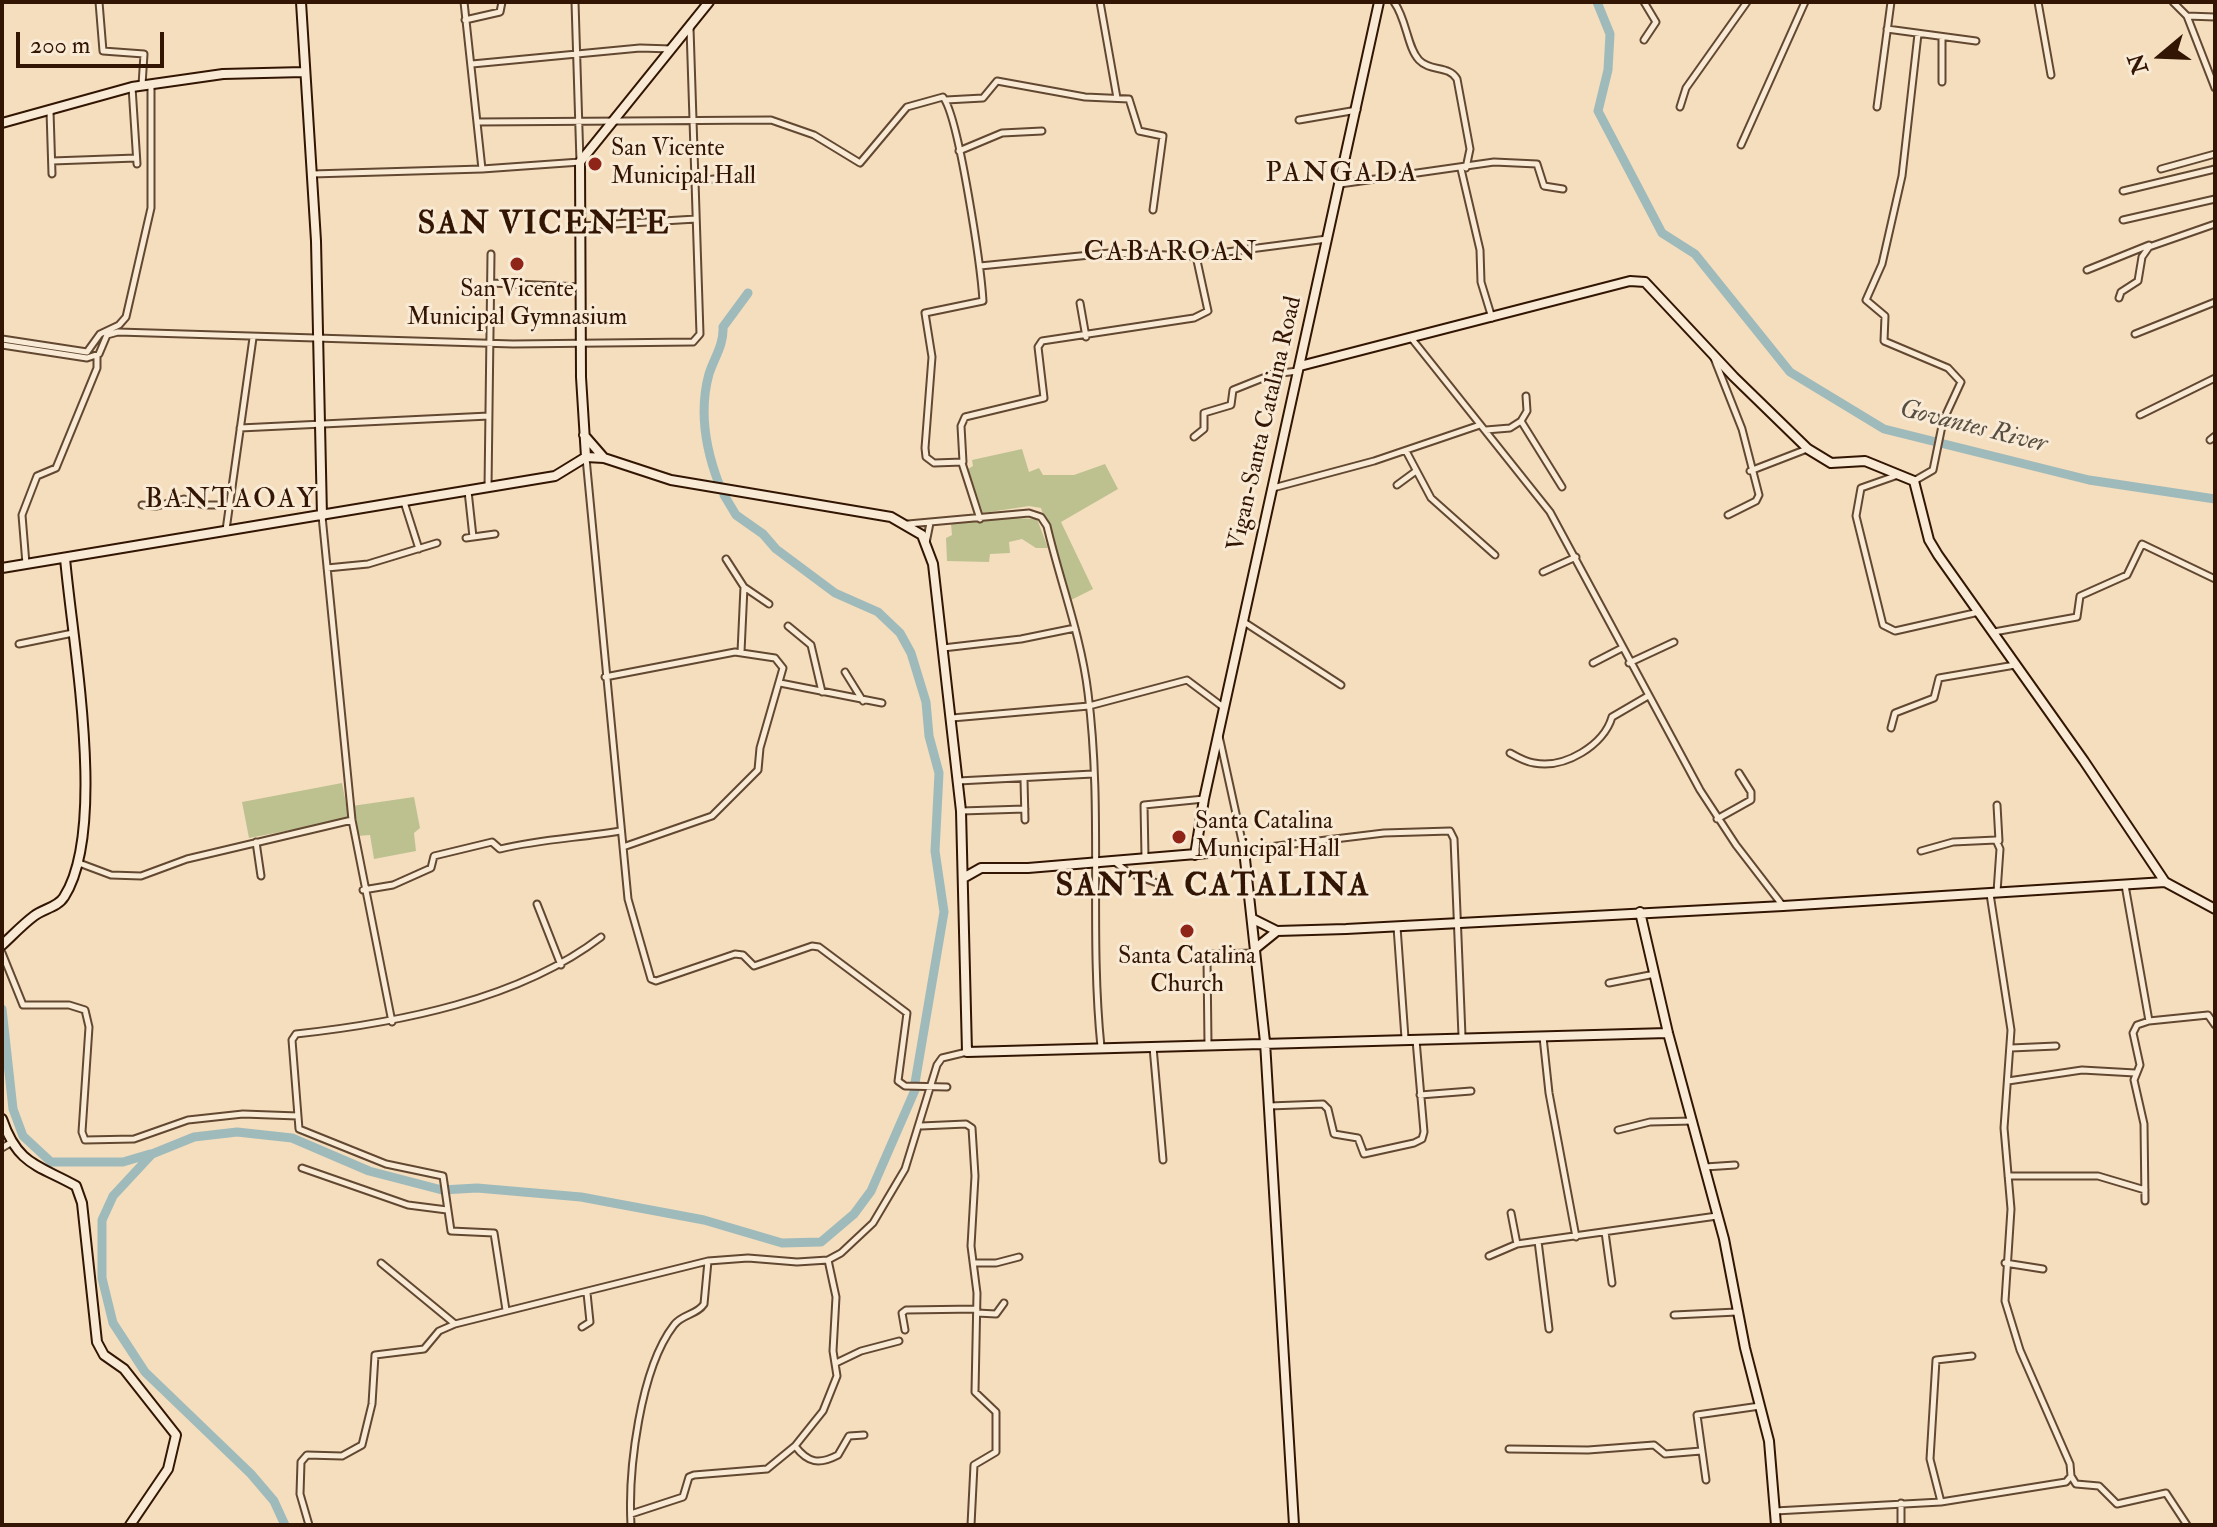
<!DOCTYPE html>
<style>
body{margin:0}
#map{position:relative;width:2217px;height:1527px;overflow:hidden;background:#f4debe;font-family:"IM FELL Double Pica",serif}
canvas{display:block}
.frame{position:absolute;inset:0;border:4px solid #321502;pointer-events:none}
.north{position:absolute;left:2121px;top:16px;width:80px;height:80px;-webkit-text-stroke:6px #f8ead5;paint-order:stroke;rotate:251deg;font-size:22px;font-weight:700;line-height:32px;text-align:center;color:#321502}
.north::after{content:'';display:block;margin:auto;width:28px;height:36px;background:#321502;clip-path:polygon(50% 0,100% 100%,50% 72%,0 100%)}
.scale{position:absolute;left:16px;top:32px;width:148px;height:36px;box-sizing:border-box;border:4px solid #321502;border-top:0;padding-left:10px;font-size:24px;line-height:28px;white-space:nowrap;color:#321502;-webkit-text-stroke:6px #f8ead5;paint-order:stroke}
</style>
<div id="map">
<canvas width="2217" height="1527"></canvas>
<div class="frame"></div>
<div class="north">N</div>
<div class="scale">200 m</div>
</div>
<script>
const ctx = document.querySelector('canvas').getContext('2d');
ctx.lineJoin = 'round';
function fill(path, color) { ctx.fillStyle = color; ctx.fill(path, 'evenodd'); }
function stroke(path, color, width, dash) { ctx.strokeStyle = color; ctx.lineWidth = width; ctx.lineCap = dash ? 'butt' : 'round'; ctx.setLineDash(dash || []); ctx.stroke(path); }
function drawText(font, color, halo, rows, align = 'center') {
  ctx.font = font + ' "IM FELL Double Pica",serif'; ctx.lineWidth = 6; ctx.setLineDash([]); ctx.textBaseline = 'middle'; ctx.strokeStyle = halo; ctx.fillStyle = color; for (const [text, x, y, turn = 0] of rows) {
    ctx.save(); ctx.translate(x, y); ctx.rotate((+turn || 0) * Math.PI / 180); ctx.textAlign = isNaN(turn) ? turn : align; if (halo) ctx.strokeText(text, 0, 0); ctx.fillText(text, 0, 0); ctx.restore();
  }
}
const green = new Path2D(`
 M1022,449L1029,472L1039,468L1043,475H1074L1105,464L1118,489L1061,522L1093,589L1071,600L1041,508L1029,506L983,513L968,469L973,466L972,460Z
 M1016,518L1037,519L1048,548H1036L1022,539L1009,542L1010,553L990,554L989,562L947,561L946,538L952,535L951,524Z
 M342,783L349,819L249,838L242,802Z
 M414,797L420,828L414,833L416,851L374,859L370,835L357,836L352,806Z`);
const river = new Path2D(`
 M1597,2L1610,34L1608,70L1598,111L1662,233L1695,254L1790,372L1884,429L2089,480L2215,499
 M719,484C706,450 699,410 709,374C714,358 724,345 723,327L748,293
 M724,495L736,515L763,534L776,549L835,593L878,612L900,633L911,653L926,702L929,736L939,773L935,851L944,912L915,1083
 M2,1009L13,1109L23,1136L51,1162H123L150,1154
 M285,1525L274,1501L251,1474L145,1372L113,1323L102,1278V1220L113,1196L152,1154L194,1137L237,1132L292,1138L369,1171L442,1190L477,1188L581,1197L704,1220L782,1243L821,1242L854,1214L871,1191L915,1090`);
const street = new Path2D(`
 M99,2L103,51L144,54L142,85
 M464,2L482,169
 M1100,2L1117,98
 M1394,2C1407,20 1407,47 1419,60C1430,72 1449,65 1457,79L1470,149L1466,168
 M2038,2L2051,75
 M2173,2L2187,16L2215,88
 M2187,16L2215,17
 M465,20L500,12L502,2
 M1887,29L1976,41
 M1942,39V82
 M1644,40L1656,22L1644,2
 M472,64L640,48L672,49
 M132,87L137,164
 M946,100L983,98L997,81L1085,97L1129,99L1139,131L1163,136L1153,210
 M1680,107L1686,88L1747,2
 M1877,107L1891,2
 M50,111L52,174
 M1299,120L1357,110
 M477,122L771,120L814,135L860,163L907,107L943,97C959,117 981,268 983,301L925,313L932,357L925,448L926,457L934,463L963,462L961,426L965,417L1044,398L1038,347L1042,341L1194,318L1208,311L1196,256
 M1741,145L1805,2
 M959,151L1002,133L1042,131
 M52,161L136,158
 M1461,169L1480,250L1481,282L1492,318
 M2161,169L2215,154
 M312,174L482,169L580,162L575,2
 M694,181L734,177
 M1340,184L1494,162L1537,164L1544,186L1563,189
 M2123,191L2215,169
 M2123,220L2215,199
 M581,226L696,219
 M980,266L1110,253L1196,256L1327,239
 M2087,270L2149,245
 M491,283L581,287
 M2119,298L2121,292L2138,281L2142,257L2149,247L2215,224
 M1080,303L1086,337
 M2135,334L2215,302
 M2,339L87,352L100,334L119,325L126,317L151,208V85
 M1412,339L1550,512L1700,790L1736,845L1783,906
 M2,345L87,358L99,354L107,335L118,332L513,344L693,342L700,334L690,28
 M1714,358L1742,429L1759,495L1756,501L1728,515
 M2140,415L2215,378
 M1521,421L1527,411L1526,396
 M240,428L489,416
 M1486,430L1510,428L1521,421L1562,487
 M1194,437L1204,429V413L1231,405L1233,390L1273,374L1298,371
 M2210,440L2215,436
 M1406,451L1431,498L1495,555
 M586,458L628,899L651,979L656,981L735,954L743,955L754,966L812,946L819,947L907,1013L898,1081L905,1086L947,1087
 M962,463L980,519
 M1750,471L1807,449
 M1898,475L1861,488L1856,516L1883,625L1895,631L1979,612
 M1914,481L1933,470L1943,421L1961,382L1948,368L1884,341L1885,316L1866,300L1882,264L1902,176L1918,34
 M1397,485L1416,471
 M488,488L491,254
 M1273,488L1374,461L1480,425
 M468,491L473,537
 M404,502L419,549
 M142,505L157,506L184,499L204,505H228
 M322,516L352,820L392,1022
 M908,524L1029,513L1041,517L1047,526C1060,582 1081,635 1088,693C1103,810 1089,929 1101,1047
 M226,530L253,338
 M466,538L495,534
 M926,543L930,523
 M726,559L744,587L769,604
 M26,564L22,515L37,476L56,468L97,368V356
 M327,568L368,564L437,543
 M1543,572L1576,557
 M1244,622L1341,685
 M788,626L811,645L822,692
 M1994,632L2077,617L2080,596L2127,575L2142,544L2215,579
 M19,644L73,633
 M943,648L1021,639L1075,628
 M741,652L744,587
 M1593,663L1622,648
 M1629,663L1674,642
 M845,672L863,701
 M605,677L735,652L775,658L783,668L760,748L758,770L712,816L623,847
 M780,683L882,703
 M952,718L1089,706L1187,680L1223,707
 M1891,728L1895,713L1934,698L1939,678L2015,665
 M1219,736L1244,850L1384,833L1450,831L1454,839L1462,1036
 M1510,753C1517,757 1526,762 1534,763C1565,769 1604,745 1612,717L1648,696
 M1024,780L1025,820
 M958,781L1093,774
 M1997,805L1999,841
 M961,811L1025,809
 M1717,819L1751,800V792L1739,773
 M256,842L261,876
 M1921,851L1953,842L1996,840L2000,849L1997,892
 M1145,857L1144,805L1204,799
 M1115,862L1129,873L1160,884
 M79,863L111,875L141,876L187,859L352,820
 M2125,885L2149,1021L2208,1015L2215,1025
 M363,890L393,885L431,868L434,856L492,842L500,849C540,839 579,838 620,831
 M1990,894L2011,1030L2004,1128L2011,1209L2005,1301L2020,1350L2070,1464L2071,1476
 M537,904L561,965
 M1397,927L1405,1038
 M2,953L23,1005H69L85,1010L89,1027L82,1132L85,1140L134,1139L188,1120L243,1114L298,1116
 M1609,983L1655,974
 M1543,1037L1549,1093L1576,1237
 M1208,1044L1207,959L1213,954L1255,953
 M1153,1047L1163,1160
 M2011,1048L2056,1046
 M2008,1081L2082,1070L2135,1073
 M1420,1095L1471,1091
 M1269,1106L1323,1104L1328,1109L1334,1134L1358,1138L1364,1154L1414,1143L1422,1139L1424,1132L1416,1040
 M921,1126L966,1124L972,1128L975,1176L971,1246L977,1293L975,1392L996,1412V1452L974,1465L971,1525
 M1618,1130L1650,1122L1693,1121
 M2,1148L12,1142
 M1705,1167L1735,1165
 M302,1168L408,1205L447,1210
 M2008,1176H2098L2145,1190
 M2145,1201L2144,1124L2134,1080L2140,1065L2133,1033L2137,1025L2149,1021
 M1511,1213L1517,1244
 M1605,1232L1612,1283
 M1538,1241L1549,1329
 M1489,1256L1517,1244L1717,1216
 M828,1260L836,1297L833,1351L837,1376L823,1411L795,1446C808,1463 819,1465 838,1455L849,1436L864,1435
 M381,1263L455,1324
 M974,1263H996L1019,1257
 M2005,1263L2043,1269
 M506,1310L494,1233L451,1231L443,1176L386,1164L299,1129L292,1040L296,1034C397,1023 519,1000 601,937
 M977,1313L996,1314L1004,1303
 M1674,1315L1737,1312
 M582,1327L590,1322L587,1293
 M905,1330L902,1313L906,1310L977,1309
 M836,1363L861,1351L899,1341
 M1509,1449L1588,1450L1654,1445L1665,1454L1701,1451
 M1706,1480L1697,1415L1760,1406
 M1941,1502L1930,1459L1936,1360L1972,1356
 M1901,1503V1525
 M1775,1511L1941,1502L2066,1482L2071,1476L2076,1484L2099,1486L2117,1504L2166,1493L2187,1525
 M631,1514L683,1497L689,1477L694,1475L767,1469L795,1446
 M309,1525L300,1494L301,1462L307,1455L342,1456L362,1445L372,1404L375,1355L424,1349L439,1331L455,1324L708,1261L748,1258L797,1262L828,1260L841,1253L873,1223L905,1169L937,1065L942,1058L967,1052
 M631,1525C628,1470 640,1369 674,1325C682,1314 697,1315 704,1304L708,1261`);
const secondary = new Path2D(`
 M301,2L316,241L322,516
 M2,123L132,87L223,74L304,72
 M1300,366L1630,281L1645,282L1734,377L1808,449L1831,463L1865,461L1914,481L1929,540L1938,555L2084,761L2165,882L2215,909
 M584,435L604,458
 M586,457L581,377L580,162L709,2
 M2,568L555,476L586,457L604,458L671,480L891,517L922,535L933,564L961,811L967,1052L1668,1033
 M1195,855L1204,799L1379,2
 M965,877L981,868H1028L1244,850L1265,1042L1294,1525
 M1640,912L1668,1033L1724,1239L1745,1348L1769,1441L1776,1525
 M1253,919L1277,931L1346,929L1783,906L2165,882
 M2,945C12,936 22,925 34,916C43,909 58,907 64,897C108,829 72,640 65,558
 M1256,948L1277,931
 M2,1119C18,1166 39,1165 76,1186L82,1203L97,1342L104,1355L124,1369L176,1435L168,1469L130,1525`);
const markers = [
 [595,164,8,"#8f2418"],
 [517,264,8,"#8f2418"],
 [1179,837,8,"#8f2418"],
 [1187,931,8,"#8f2418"]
];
const poiNames = [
 ["San Vicente",611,150],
 ["Municipal Hall",611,178],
 ["San Vicente",517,291,"center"],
 ["Municipal Gymnasium",517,319,"center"],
 ["Santa Catalina",1195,823],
 ["Municipal Hall",1195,851],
 ["Santa Catalina",1187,958,"center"],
 ["Church",1187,986,"center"]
];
const streetNames = [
 ["Vigan-Santa Catalina Road",1266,424,-77]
];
const waterNames = [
 ["Govantes River",1973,428,14]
];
const quarterNames = [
 ["PANGADA",1342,175],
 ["CABAROAN",1171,254],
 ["BANTAOAY",231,501]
];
const districtNames = [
 ["SAN VICENTE",544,226],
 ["SANTA CATALINA",1213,888]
];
fill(green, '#bdc190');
stroke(river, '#9fbabb', 9);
stroke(street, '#624731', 9);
stroke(secondary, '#321502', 12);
stroke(street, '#f8ead5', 5);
stroke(secondary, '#f8ead5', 8);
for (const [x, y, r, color] of markers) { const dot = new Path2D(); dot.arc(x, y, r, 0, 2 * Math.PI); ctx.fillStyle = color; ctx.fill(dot); stroke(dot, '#f8ead5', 3); }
drawText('24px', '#321502', '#f8ead5', poiNames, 'left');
drawText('24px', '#321502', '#f8ead5', streetNames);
drawText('italic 26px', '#584f43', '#f8ead5', waterNames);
ctx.letterSpacing = '2px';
drawText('28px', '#321502', '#f8ead5', quarterNames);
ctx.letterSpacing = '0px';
ctx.letterSpacing = '2px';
drawText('bold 32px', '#321502', '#f8ead5', districtNames);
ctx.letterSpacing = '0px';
</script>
